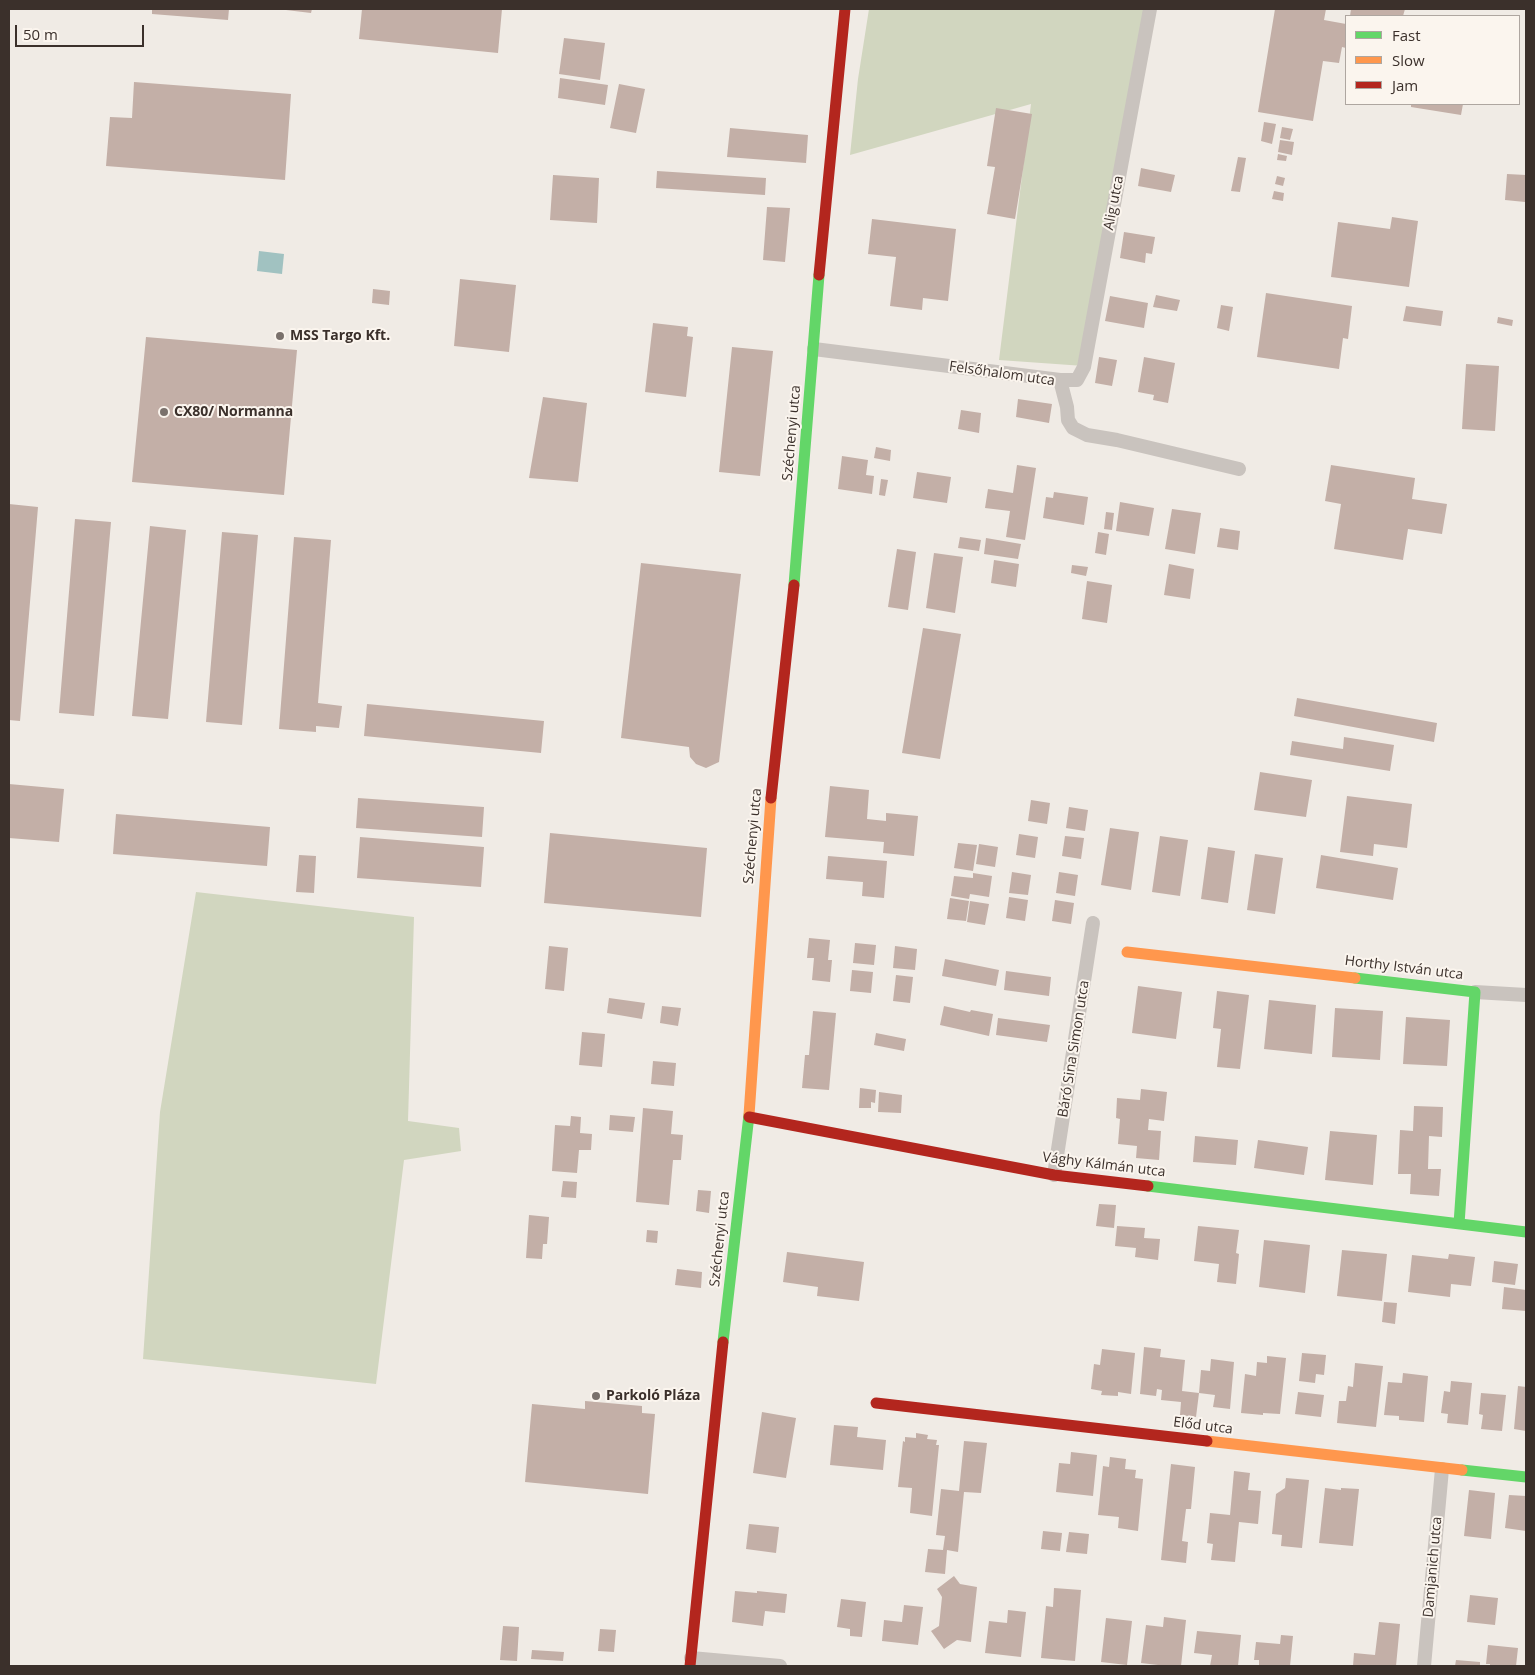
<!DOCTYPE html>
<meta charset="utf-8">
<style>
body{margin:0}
#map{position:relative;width:1535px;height:1675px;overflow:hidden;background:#f0ebe5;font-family:"Open Sans",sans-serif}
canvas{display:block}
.frame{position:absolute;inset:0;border:10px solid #3b302b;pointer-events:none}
.legend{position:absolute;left:1345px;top:15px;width:175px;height:90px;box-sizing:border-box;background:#fbf5ee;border:1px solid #aea6a0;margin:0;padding:6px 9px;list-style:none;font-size:15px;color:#3b302b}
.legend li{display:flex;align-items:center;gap:10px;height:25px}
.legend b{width:25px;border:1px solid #aea6a0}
.scale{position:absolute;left:15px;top:25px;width:129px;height:22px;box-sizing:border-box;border:2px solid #3b302b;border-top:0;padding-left:6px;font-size:15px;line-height:18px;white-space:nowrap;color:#3b302b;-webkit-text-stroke:4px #fbf5ee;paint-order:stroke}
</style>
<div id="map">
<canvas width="1535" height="1675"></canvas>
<div class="frame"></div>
<ul class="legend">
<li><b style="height:6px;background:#63d668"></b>Fast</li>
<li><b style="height:6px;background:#ff974d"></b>Slow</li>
<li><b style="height:6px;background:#b3261e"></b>Jam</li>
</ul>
<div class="scale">50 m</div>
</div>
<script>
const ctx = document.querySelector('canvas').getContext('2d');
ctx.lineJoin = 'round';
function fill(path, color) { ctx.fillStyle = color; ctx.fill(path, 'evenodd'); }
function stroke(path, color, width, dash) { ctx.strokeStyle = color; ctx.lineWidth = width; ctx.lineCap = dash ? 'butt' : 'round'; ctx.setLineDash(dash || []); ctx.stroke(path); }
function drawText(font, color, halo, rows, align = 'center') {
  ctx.font = font + ' "Open Sans",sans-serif'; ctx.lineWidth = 4; ctx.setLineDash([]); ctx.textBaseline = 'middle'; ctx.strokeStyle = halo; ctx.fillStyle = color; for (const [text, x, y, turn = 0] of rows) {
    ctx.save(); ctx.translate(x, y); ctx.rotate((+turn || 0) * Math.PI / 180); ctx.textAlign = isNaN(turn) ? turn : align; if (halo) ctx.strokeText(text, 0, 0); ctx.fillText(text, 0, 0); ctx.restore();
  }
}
const green = new Path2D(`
 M869,9H1149L1084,366L999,360L1031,104L850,155L858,79Z
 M196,892L414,917L408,1121L459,1128L461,1151L404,1160L376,1384L143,1359L160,1112Z`);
const water = new Path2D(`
 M259,251L284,254L282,274L257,271Z`);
const building = new Path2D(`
 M152,9H229L228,20L152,14Z
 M286,9H312L311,13L286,10Z
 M362,9H502L498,53L359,39Z
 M1275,9H1326L1324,20L1346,24V48L1342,47L1339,63L1323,61L1313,121L1258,112Z
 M1351,9H1405L1403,16H1350Z
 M564,38L605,43L600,80L559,74Z
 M560,78L608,85L605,105L558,98Z
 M134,82L291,94L285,180L106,166L110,117L132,118Z
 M619,84L645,89L636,133L610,128Z
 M1411,104H1463L1461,115L1411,107Z
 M996,108L1032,114L1015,219L987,214L995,167L987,166Z
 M1264,122L1276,124L1272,144L1261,141Z
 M1282,127L1293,129L1290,140L1280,138Z
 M730,128L808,135L806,163L727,157Z
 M1280,140L1294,142L1292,155L1278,152Z
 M1278,154L1287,156L1286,161L1277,160Z
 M1238,157L1246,158L1240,192L1231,191Z
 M1141,168L1175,175L1171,192L1138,186Z
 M657,171L766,178L765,195L656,188Z
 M1507,174L1526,175L1525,202L1505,200Z
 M553,175L599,178L597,223L550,220Z
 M1277,176L1285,178L1283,186L1275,184Z
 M1274,191L1284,193L1283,201L1272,199Z
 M767,207L790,208L785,262L763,260Z
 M1392,217L1418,221L1409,287L1331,277L1338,222L1390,229Z
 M872,219L956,229L948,301L923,298L922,310L890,306L896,257L868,254Z
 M1124,232L1155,237L1152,254L1146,253L1145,263L1120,258Z
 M460,279L516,285L509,352L454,346Z
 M373,289L390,291L389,305L372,303Z
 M1266,293L1352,306L1348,339L1343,338L1339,369L1257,357Z
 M1156,295L1180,300L1177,311L1153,307Z
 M1110,296L1148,303L1144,328L1105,321Z
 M1221,305L1233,307L1229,331L1217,328Z
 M1406,306L1443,311L1441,326L1403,321Z
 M1498,317L1513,320L1512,326L1497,323Z
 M653,323L688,327L687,336L693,337L686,397L645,392Z
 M146,337L297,350L284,495L132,482Z
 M732,347L773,351L760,476L719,472Z
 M1099,357L1117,360L1112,386L1095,383Z
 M1144,357L1175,363L1168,403L1153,400L1154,395L1138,392Z
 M1466,364L1499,366L1495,431L1462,429Z
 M543,397L587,403L578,482L529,478Z
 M1018,399L1052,404L1049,423L1016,417Z
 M961,410L981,413L979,433L958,429Z
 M876,447L891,450L890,461L874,458Z
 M842,456L868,460L866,475L874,476L872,494L838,489Z
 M1017,465L1036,468L1025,540L1006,537L1010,511L985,508L988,489L1013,493Z
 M1331,465L1415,478L1412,499L1447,504L1442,534L1408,529L1403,560L1334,549L1341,504L1325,501Z
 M917,472L951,477L947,503L913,498Z
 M881,479L888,480L885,496L879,495Z
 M1054,492L1088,497L1084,525L1043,518L1046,497L1053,498Z
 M1120,502L1154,508L1149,536L1116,531Z
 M9,504L38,507L20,721L9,720Z
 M1172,509L1201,513L1195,554L1165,549Z
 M1106,512L1114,513L1112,530L1104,529Z
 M75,519L111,522L94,716L59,713Z
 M150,526L186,530L168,719L132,716Z
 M1220,528L1240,531L1238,550L1217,547Z
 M222,532L258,535L242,725L206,722Z
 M1098,532L1109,534L1106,555L1095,553Z
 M294,537L331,540L318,703L342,706L339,728L316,726V732L279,729Z
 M960,537L981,540L979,551L958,548Z
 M986,538L1021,544L1018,559L984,554Z
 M897,549L916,552L908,610L888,607Z
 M934,553L963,557L955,613L926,608Z
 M994,560L1019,564L1016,587L991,583Z
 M641,563L741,574L719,762L706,768L696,764L690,757L689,747L621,738Z
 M1169,564L1194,569L1190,599L1164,595Z
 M1072,565L1088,567L1086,576L1071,573Z
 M1087,581L1112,585L1107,623L1082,619Z
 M923,628L961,634L940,759L902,753Z
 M1297,698L1437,723L1434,742L1294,716Z
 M367,704L544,721L541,753L364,736Z
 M1344,737L1394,745L1390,771L1290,755L1292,741L1343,749Z
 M1260,772L1312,780L1306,817L1254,810Z
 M9,784L64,789L59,842L9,838Z
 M830,786L869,790L867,819L886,821V813L918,816L914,856L883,853L884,842L825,837Z
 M1347,796L1412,804L1407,848L1374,844L1373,856L1340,852Z
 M358,798L484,807L482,837L356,828Z
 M1031,800L1050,803L1047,824L1028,821Z
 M1069,807L1088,810L1085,831L1066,828Z
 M116,814L270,827L267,866L113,854Z
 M1110,828L1139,832L1131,890L1101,885Z
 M550,833L707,848L701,917L544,903Z
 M1019,834L1038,837L1035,858L1016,855Z
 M1065,836L1084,838L1081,859L1062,856Z
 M1160,836L1188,840L1180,896L1152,892Z
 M360,837L484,847L481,887L357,878Z
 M958,843L977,845L973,871L954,868Z
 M979,844L998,847L995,867L976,864Z
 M1208,847L1235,851L1228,903L1201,899Z
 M1255,854L1283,858L1275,914L1247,910Z
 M299,855L316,856L314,893L296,892Z
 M1321,855L1398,868L1393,900L1316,888Z
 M828,856L887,861L884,898L862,896L863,882L826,879Z
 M1012,872L1031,875L1028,895L1009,893Z
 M1059,872L1078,875L1075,896L1056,893Z
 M973,873L992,876L989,897L970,894L969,899L951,896L954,876L973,878Z
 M1009,897L1028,900L1025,921L1006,918Z
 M950,898L969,901L966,921L947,919Z
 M1055,900L1074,903L1071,924L1052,921Z
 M970,901L989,904L985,925L967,922Z
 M809,938L830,940L828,960H832L830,982L812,980L814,958H807Z
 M855,943L876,945L874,965L853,963Z
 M549,946L568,948L564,991L545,989Z
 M895,946L917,949L915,970L893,968Z
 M945,959L999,970L996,986L942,976Z
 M852,970L873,972L871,993L850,991Z
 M1006,971L1051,977L1049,996L1004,990Z
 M896,975L913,977L910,1003L893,1001Z
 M1138,986L1182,992L1176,1039L1132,1033Z
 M1217,991L1249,995L1240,1069L1217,1067L1221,1029L1213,1028Z
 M609,998L645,1003L642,1019L607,1013Z
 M1269,1000L1316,1005L1312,1054L1264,1049Z
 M662,1006L681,1008L678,1026L660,1023Z
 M944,1006L970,1012L971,1010L993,1014L989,1036L940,1025Z
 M1335,1008L1383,1011L1380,1060L1332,1057Z
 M813,1011L836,1013L829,1090L802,1088L805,1055H809Z
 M1406,1017L1450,1020L1447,1066L1403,1064Z
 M998,1018L1050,1025L1047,1042L996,1035Z
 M582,1032L605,1034L602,1067L579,1065Z
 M876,1033L906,1039L904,1051L874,1045Z
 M653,1061L676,1063L674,1086L651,1084Z
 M860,1088L876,1090L875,1103L871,1102V1108H859Z
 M1141,1089L1167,1092L1164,1121L1149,1119L1148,1130L1161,1131L1159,1160L1136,1158L1137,1146L1118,1144L1120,1119L1116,1118L1117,1098L1140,1100Z
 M879,1092L902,1095L901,1113L878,1112Z
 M1414,1106L1443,1107L1442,1137L1429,1136L1428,1169H1441L1439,1196L1410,1194L1411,1174H1398L1400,1130L1413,1131Z
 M643,1108L673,1111L671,1134L683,1135L681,1160H673L669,1205L636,1202Z
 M610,1115L635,1117L633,1132L609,1130Z
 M571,1116L581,1117L580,1133L592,1134L591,1150H579L577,1173L552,1171L555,1125L570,1126Z
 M1330,1131L1377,1135L1373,1185L1325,1180Z
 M1195,1136L1238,1140L1236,1165L1193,1162Z
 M1258,1140L1308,1147L1304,1175L1254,1168Z
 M563,1181L577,1182L576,1198L561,1197Z
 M698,1190L711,1191L709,1213L696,1211Z
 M1099,1204L1116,1205L1114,1228L1096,1226Z
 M529,1215L549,1217L547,1244H543L542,1259L526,1258Z
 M1117,1226L1145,1228L1144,1238L1160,1239L1158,1260L1135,1257L1136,1248L1115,1246Z
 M1198,1226L1239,1230L1236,1253L1239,1254L1236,1284L1217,1282L1219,1264L1194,1261Z
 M647,1230L658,1231L657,1243L646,1242Z
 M1264,1240L1310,1245L1305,1293L1259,1287Z
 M1342,1250L1387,1254L1382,1301L1337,1296Z
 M787,1252L864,1262L859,1301L817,1296L818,1287L783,1282Z
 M1449,1254L1475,1257L1471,1286L1451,1284L1450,1297L1408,1292L1412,1255L1448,1259Z
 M1494,1261L1518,1264L1515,1285L1492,1282Z
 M677,1269L702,1272L701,1288L675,1285Z
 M1504,1287L1526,1290V1311L1502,1309Z
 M1384,1302L1397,1303L1395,1324L1382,1322Z
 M1144,1347L1161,1349L1160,1357L1185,1360L1182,1391L1199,1393L1196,1417L1180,1415L1181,1402L1161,1400L1162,1390L1157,1389L1156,1396L1140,1394Z
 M1102,1349L1135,1353L1131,1394L1118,1392V1396L1101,1395L1102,1391L1091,1389L1094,1364L1100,1365Z
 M1302,1353L1326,1355L1324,1375L1316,1374L1315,1383L1299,1381Z
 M1267,1356L1286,1358L1280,1414L1263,1413V1415L1241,1413L1245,1374L1256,1376L1257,1362L1267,1363Z
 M1211,1359L1234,1362L1230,1409L1213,1407L1215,1395L1199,1393L1201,1370L1210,1371Z
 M1355,1363L1383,1366L1376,1427L1337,1423L1339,1401H1346L1348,1386L1353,1387Z
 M1403,1373L1428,1376L1424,1422L1399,1420V1416L1384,1415L1388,1382L1402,1383Z
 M1451,1381L1472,1383L1468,1425L1447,1423L1448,1414L1441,1413L1444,1391L1450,1392Z
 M1518,1386L1526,1387V1431L1514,1429Z
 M1298,1392L1324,1395L1321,1417L1295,1414Z
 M1481,1393L1506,1395L1502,1431L1481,1429L1483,1415L1479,1414Z
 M585,1401L642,1406V1413L655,1414L648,1494L525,1482L532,1404L585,1409Z
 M762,1412L796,1418L786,1478L753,1473Z
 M834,1425L858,1427L857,1437L886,1440L883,1470L830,1465Z
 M916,1433L928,1435L927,1439L937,1440L936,1445H939L932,1516L910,1513L912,1488L898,1487L903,1441L905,1442V1437L916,1438Z
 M964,1441L987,1443L981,1493L964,1492L958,1552L947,1550L945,1574L925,1572L928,1549L943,1550L945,1536L936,1535L941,1489L959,1491Z
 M1071,1452L1097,1455L1093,1496L1056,1492L1059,1463L1070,1464Z
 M1110,1457L1126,1459L1125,1469L1136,1470L1135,1478L1143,1479L1138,1531L1118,1528L1119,1517L1098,1515L1103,1466L1109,1467Z
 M1171,1464L1195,1467L1191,1509H1186L1182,1541L1188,1542L1186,1563L1161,1560Z
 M1234,1471L1250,1473L1248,1490L1261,1491L1258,1524L1239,1522L1235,1562L1211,1560L1213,1544L1207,1543L1210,1513L1230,1515Z
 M1286,1478L1309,1480L1302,1548L1281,1546L1282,1535L1272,1534L1276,1494L1285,1488Z
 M1325,1488L1341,1490V1488L1359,1489L1353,1546L1319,1543Z
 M1469,1490L1495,1493L1491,1539L1464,1536Z
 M1509,1495L1526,1496V1531L1505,1528Z
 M749,1524L779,1527L776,1553L746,1549Z
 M1043,1531L1062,1533L1060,1551L1041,1549Z
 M1069,1532L1089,1534L1087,1554L1066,1552Z
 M954,1576L960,1584L977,1587L971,1642L957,1640L944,1649L931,1631L939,1626L942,1597L937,1589Z
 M1054,1588L1081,1590L1075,1661L1041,1658L1046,1606L1053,1607Z
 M735,1591L757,1593V1591L787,1594L785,1613L765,1611L763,1626L732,1622Z
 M1470,1595L1498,1598L1495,1625L1467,1622Z
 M841,1599L866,1602L862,1637L850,1636V1629L837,1627Z
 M904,1605L923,1607L918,1645L882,1641L884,1620L902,1622Z
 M1008,1610L1026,1612L1021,1657L985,1653L989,1621L1007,1623Z
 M1164,1617L1186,1620L1181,1666H1158V1665L1141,1663L1146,1625L1163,1627Z
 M1106,1618L1132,1621L1127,1665L1101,1662Z
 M1379,1622L1400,1624L1396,1666H1353L1354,1653L1375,1655Z
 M503,1626L519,1627L517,1661L500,1660Z
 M600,1629L616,1630L614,1652L598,1651Z
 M1197,1631L1241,1635L1238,1666H1210L1212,1655L1194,1653Z
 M1281,1635L1293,1636L1290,1666H1259V1660H1254L1256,1642L1280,1644Z
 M1488,1645L1518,1648L1516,1666H1490V1664H1486Z
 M532,1650L564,1652L563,1661L531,1659Z
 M1456,1660L1480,1662V1666H1455Z`);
const street = new Path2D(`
 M814,349L1060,380L1067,407L1068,420L1073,428L1087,435L1117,440L1239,469
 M1060,380H1077L1084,367L1150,9
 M1475,992L1526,995
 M1054,1175L1093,923
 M691,1658L780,1666
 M1424,1666L1442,1469`);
const fast = new Path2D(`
 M794,585L819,275
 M1355,978L1475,992L1459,1224
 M1148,1186L1526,1232
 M723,1342L749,1115
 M1462,1470L1526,1477`);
const slow = new Path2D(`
 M1127,952L1355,978
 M749,1115L771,798
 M1207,1441L1462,1470`);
const jam = new Path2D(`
 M819,275L845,9
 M771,798L794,585
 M749,1117L1054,1175L1148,1186
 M876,1403L1207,1441
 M690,1666L723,1342`);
const markers = [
 [280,336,5,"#7a716c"],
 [164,412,5,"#7a716c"],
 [596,1396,5,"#7a716c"]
];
const streetNames = [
 ["Alig utca",1114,203,-79],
 ["Felsőhalom utca",1002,374,8],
 ["Széchenyi utca",792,433,-85],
 ["Széchenyi utca",753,836,-85],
 ["Horthy István utca",1404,968,7],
 ["Báró Sina Simon utca",1074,1049,-81],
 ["Vághy Kálmán utca",1104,1165,7],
 ["Széchenyi utca",720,1239,-84],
 ["Előd utca",1203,1426,7],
 ["Damjanich utca",1433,1567,-85]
];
const poiNames = [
 ["MSS Targo Kft.",290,336],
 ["CX80/ Normanna",174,412],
 ["Parkoló Pláza",606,1396]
];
fill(green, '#d1d6bf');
fill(water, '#a1c2c1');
fill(building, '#c3afa7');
stroke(street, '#c9c3be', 14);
stroke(fast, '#63d668', 11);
stroke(slow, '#ff974d', 11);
stroke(jam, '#b3261e', 11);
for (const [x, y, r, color] of markers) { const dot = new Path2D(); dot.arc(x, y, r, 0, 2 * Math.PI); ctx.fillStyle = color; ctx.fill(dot); stroke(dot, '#fbf5ee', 2); }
drawText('14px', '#3b302b', '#fbf5ee', streetNames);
drawText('bold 14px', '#3b302b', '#fbf5ee', poiNames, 'left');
</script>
